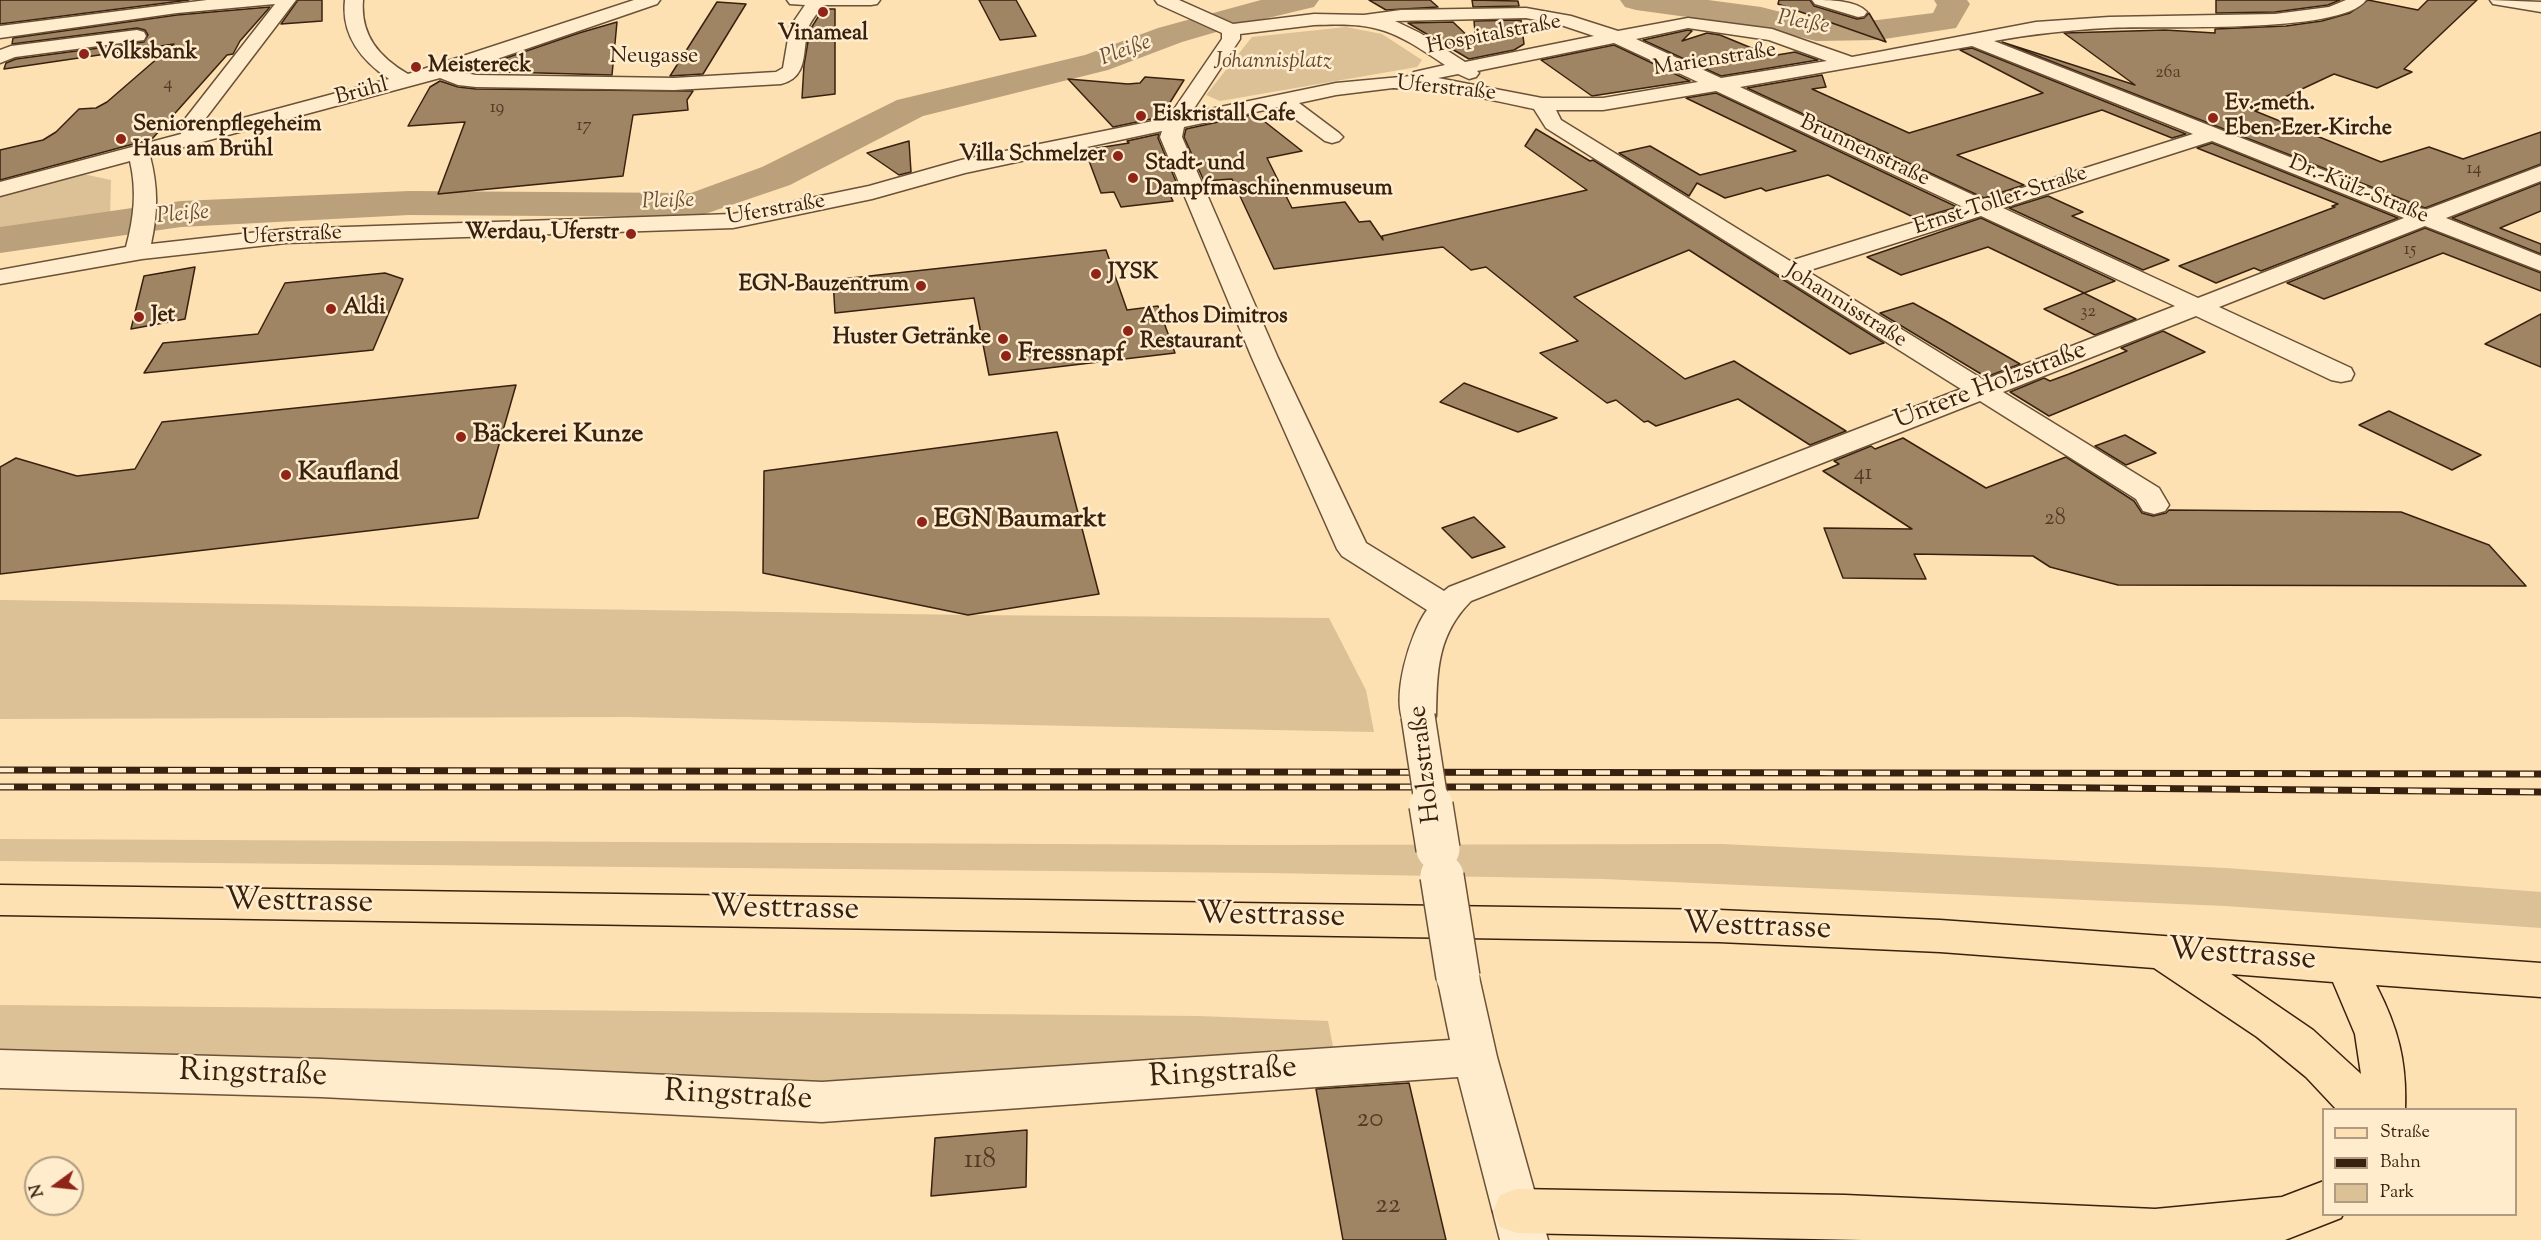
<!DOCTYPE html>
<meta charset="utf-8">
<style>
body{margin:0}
#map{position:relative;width:2541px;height:1240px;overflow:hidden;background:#fde1b2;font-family:"Sorts Mill Goudy",serif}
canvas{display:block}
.legend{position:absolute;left:2322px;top:1108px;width:195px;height:108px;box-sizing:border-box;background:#feeccd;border:2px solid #af9b81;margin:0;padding:8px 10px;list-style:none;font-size:18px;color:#39210f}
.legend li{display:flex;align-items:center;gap:12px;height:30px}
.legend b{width:30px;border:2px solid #af9b81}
.north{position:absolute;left:24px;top:1156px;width:60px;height:60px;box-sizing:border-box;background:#feeccd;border:2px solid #af9b81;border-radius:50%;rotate:255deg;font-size:16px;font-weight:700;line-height:24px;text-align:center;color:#39210f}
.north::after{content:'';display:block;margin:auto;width:21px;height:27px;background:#8f2418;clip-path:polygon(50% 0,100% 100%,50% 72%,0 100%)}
</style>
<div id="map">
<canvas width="2541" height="1240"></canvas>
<ul class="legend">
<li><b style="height:8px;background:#fde1b2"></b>Straße</li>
<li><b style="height:8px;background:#39210f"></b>Bahn</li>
<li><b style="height:16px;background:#dcc096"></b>Park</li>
</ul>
<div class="north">N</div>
</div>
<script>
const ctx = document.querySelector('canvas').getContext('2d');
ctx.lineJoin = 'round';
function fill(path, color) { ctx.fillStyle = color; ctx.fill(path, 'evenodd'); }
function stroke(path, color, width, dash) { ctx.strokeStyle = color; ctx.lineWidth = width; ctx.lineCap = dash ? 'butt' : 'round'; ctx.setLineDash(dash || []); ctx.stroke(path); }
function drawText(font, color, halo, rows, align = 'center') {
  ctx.font = font + ' "Sorts Mill Goudy",serif'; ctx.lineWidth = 5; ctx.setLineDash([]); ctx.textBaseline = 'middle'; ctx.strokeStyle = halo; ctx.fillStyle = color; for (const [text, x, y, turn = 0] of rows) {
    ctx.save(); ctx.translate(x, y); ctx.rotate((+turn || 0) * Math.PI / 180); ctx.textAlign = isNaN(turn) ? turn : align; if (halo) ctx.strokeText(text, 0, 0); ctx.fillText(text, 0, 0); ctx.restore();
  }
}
const green = new Path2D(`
 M1346,27L1382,34L1422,60L1417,67L1220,101L1206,95L1252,37Z
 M83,174L111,180L110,218L0,231V195L68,176Z
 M0,600L968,615L1329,618L1366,690L1374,732L627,717L0,719Z
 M0,839L1259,845L1722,844L2226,868L2541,892V928L2225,906L1603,879L1268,873L0,861Z
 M0,1005L1198,1016L1328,1021L1337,1067L822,1102L0,1069Z`);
const river = new Path2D(`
 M1261,0H1319L1314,7L1247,23L1182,42L1108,70L923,116L790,185L696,217L409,215L181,227L0,253V227L181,201L409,191L691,193L762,167L897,100L1085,55L1158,28Z
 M1620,0H1708L1761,7L1816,21L1878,20L1933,13L1937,5L1934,0H1967L1970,4L1956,28L1878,40L1816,41L1760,27L1636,10L1625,7Z`);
const building = new Path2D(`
 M0,0H189L0,24Z
 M298,0H322V21L281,24Z
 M979,0H1016L1036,36L1000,40Z
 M1369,0H1430L1438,7L1386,10Z
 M1472,0L1518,1L1519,6L1473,7Z
 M1779,0H1810L1814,6L1857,19L1864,18L1869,13L1886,42L1778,4Z
 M2216,0H2340L2328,5L2275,12L2216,13Z
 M2368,0L2418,10L2428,0H2477L2404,69L2412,72L2377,88L2334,74L2255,111L2381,162L2429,147L2463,159L2541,132V164L2425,208L2002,42L2135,85L2064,33L2165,30L2215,33V29L2286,26L2322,21L2350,13Z
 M717,2L746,4L703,74L670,76Z
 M270,7L240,41L233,54L227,55L152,139L0,180V150L43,140L56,132L79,109L96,108L107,102L174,44L4,69L6,63L16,59L144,42L148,35L145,30L137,28L12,44L13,38L177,15Z
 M823,9H835V94L802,98L804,65L810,30Z
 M1521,20L1524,44L1514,50L1469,59L1408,23L1453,22L1476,44L1474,21Z
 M617,22L612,75L468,71L579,33Z
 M1688,30L1692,31L1682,41L1707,33L1720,35L1771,56L1795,52L1818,60L1721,76L1643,40Z
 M1614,45L1690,81L1592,96L1541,60Z
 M1972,48L2186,134L2172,138L2102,110L1957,155L2024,185L1984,198L1747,88L1822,75L1826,87L1812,89L1909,133L2043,93L1960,50Z
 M1145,77L1184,80L1161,117L1113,127L1068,79L1128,84L1140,83Z
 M440,81L458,87L476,89L693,91L687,100L688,110L633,115L623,176L438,194L465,122L408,126L430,87Z
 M1716,93L1957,207L1917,219L1828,175L1766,191L1761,188L1725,198L1697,183L1689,196L1619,153L1650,146L1700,175L1796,151L1686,98Z
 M1255,114L1302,151L1267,158L1292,208L1345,202L1359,222L1370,221L1383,240L1382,236L1587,190L1525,146L1536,129L1590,161L1593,160L1884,343L1850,354L1689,250L1574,297L1685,379L1734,361L1846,431L1810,445L1738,399L1656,426L1648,421L1644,422L1616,400L1607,403L1540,353L1578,341L1486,267L1471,270L1443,247L1274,269L1232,179L1204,181L1184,137L1186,129Z
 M1159,134L1158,138L1177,184L1165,185L1173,201L1121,207L1114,192L1101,193L1085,150L1129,143L1127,141Z
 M909,141L911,172L899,175L867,153Z
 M2212,143L2398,218L2261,271L2254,268L2216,283L2179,266L2335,207L2332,206L2338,204L2197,148Z
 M2541,183V211L2500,228L2541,244V254L2452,218Z
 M2048,196L2083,212L2072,216L2169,260L2143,270L2009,208Z
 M1981,218L2115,281L2084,293L1988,247L1901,275L1867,257Z
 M2425,228L2541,273V291L2443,253L2324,299L2287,283Z
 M1106,250L1127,310L1158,306L1175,353L989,375L974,298L835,313L833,280Z
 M195,267L185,319L131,329L144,276Z
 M385,273L403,279L373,350L144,373L163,343L258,334L285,283Z
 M2084,293L2136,319L2095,335L2044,309Z
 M1913,303L1944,320L2020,364L1986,377L1880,313Z
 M2541,314V367L2485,344Z
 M2163,331L2205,352L2049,416L2010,392L2044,378L2050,381L2069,374L2127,351L2121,348Z
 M1464,383L1557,418L1518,432L1440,402Z
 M516,385L478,518L0,574V467L16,458L77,476L135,469L162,422Z
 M2389,411L2481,455L2452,470L2359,425Z
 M1057,432L1099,594L968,615L763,573L764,471Z
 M2125,435L2156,453L2126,465L2095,446Z
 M1903,438L1986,488L2066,457L2134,501L2142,513L2153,516L2166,513L2169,510L2401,512L2489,545L2526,586L2118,585L2050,567L2033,556L1914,554L1926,579L1843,578L1824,528L1912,529L1823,471L1839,464L1834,461L1871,446L1875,449Z
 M1474,517L1505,547L1472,558L1442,528Z
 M1409,1083L1446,1240H1343L1316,1089Z
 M1027,1130L1026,1187L931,1196L935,1138Z`);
const minor = new Path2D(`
 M207,0H296L202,123V129L389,79C361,60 341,35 345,0H363C360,35 379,57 408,74L634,0H660L657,4L459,72L476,75L674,78L776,72L783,68L790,27L805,5L790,4L787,0H880L877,4L871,5H823C818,13 810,21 808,29C802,51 809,77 781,84L674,90L476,87L458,85L440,78L150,156C158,187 158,212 151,244L286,229L733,214L869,186L961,160L1168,118L1222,39V33L1158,4L1155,0H1179L1233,24L1314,14L1364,15L1401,10L1526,8L1571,16L1618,31L1688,18L1772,29L1852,57L2036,22L2109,17L2275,14L2329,7L2346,0H2366C2342,35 2154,25 2107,28C2069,30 2032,34 1994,41L2425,210L2541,166V181L2446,218L2541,256V271L2425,226L2219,307L2351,368L2354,374L2351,380L2341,382L2331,380L2196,316L2003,392L2159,488L2169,505L2165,511L2154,514L2143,511L2136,499L1980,401L1471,601C1437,635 1437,671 1436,716L1431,725L1418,728L1405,725C1390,699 1410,633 1427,610L1342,556L1337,549L1252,358L1160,137L1162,131L965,173L872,199L733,228L286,243L142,259L0,284V270L126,247C134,217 137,191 130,161L0,196V182L181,134L182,123L185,119L275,4L177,13L0,38V26ZM1526,18L1561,25L1594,36L1465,62L1420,33L1395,21ZM1314,25C1378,22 1393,30 1445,65L1414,72L1411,76L1336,83L1191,113L1240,39V34ZM1688,28L1769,40L1827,61L1721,78L1636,39ZM1614,43L1698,82L1603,98H1542L1438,78L1458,74L1469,79L1476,77L1479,73L1477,71ZM1972,46L2193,134L1984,200L1740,87ZM1393,88C1441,88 1487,99 1534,109L1546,128L1961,389L1449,587L1444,591L1366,543L1278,358L1182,137L1184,127L1279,107L1325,141L1332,143L1339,141L1343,137L1339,133L1299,103L1336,95ZM1716,91L1963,207L1790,261L1561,120L1556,110H1603ZM2212,141L2404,218L2198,298L2003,208ZM1981,216L2175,306L1984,380L1807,271Z
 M1812,0C1829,0 1856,0 1867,12L1864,16L1858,17L1815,4Z
 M2490,0L2541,2V12L2493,4Z
 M137,30L144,32L146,36L144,40L15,57L0,63V50L11,46Z
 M1458,960L1473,965L1479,977L1497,1057L1548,1240H1500L1458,1077L822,1122L321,1097L0,1088V1050L321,1059L822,1082L1450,1040L1437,977L1443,965Z`);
const major = new Path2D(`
 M0,885L1719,910L1940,920L2541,963V997L2376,985C2398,1028 2407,1061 2405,1110H2337L2306,1077L2257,1037L2154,968L1940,952L1719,942L0,915ZM2231,974L2333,982L2355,1034L2361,1074L2313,1030Z
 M2324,1181V1214H2343L2341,1218L2285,1240H1862L1517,1233L1500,1227L1493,1211L1500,1195L1517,1189L1845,1195L2155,1209L2282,1197Z`);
const rail = new Path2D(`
 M0,770L2541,774
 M0,787H1989L2541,792`);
const minorBridgeFar1 = new Path2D(`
 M1418,716L1432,807`);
const minorBridge = new Path2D(`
 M1431,805L1438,849
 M1442,876L1458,977`);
const markers = [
 [823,12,6,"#8f2418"],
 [84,54,6,"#8f2418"],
 [416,67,6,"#8f2418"],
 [1141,116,6,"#8f2418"],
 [2213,118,6,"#8f2418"],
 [121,139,6,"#8f2418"],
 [1118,156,6,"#8f2418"],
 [1133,178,6,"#8f2418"],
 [631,234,6,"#8f2418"],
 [1096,274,6,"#8f2418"],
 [921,286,6,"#8f2418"],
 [331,309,6,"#8f2418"],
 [139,317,6,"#8f2418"],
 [1128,331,6,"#8f2418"],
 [1003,339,6,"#8f2418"],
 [1006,356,6,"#8f2418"],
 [461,437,6,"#8f2418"],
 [286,475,6,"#8f2418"],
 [922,522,6,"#8f2418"]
];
const farNumbernames = [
 ["26a",2168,74],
 ["4",168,85],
 ["19",497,109],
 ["17",584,127],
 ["14",2474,170],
 ["15",2410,251],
 ["32",2088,313]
];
const farWaternames = [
 ["Pleiße",1803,24,10],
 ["Pleiße",1126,52,-20],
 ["Pleiße",668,203,-2],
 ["Pleiße",183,216,-5]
];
const farPoinames = [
 ["Vinameal",823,35,"center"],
 ["Volksbank",96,54],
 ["Meistereck",428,67],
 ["Ev.-meth.",2225,105],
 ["Eben-Ezer-Kirche",2225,130],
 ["Eiskristall Cafe",1153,116],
 ["Seniorenpflegeheim",133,126],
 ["Haus am Brühl",133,151],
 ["Villa Schmelzer",1106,156,"right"],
 ["Stadt- und",1145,165],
 ["Dampfmaschinenmuseum",1145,190],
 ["Werdau, Uferstr",619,234,"right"],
 ["JYSK",1108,274],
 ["EGN-Bauzentrum",909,286,"right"],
 ["Aldi",343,309],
 ["Jet",151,317],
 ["Athos Dimitros",1140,318],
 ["Restaurant",1140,343],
 ["Huster Getränke",991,339,"right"]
];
const farStreetnames = [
 ["Hospitalstraße",1494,36,-11],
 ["Neugasse",654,58],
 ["Marienstraße",1715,61,-9],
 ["Uferstraße",1446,90,6],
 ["Brühl",362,93,-15],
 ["Brunnenstraße",1864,152,25],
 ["Dr.-Külz-Straße",2358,191,22],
 ["Ernst-Toller-Straße",2001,202,-18],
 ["Uferstraße",776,211,-10],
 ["Uferstraße",292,237,-3],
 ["Johannisstraße",1845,307,32]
];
const farParknames = [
 ["Johannisplatz",1273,63]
];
const numberNames = [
 ["41",1863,475],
 ["28",2055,520]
];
const poiNames = [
 ["Fressnapf",1018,356],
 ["Bäckerei Kunze",473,437],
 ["Kaufland",298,475],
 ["EGN Baumarkt",934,522]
];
const streetNames = [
 ["Untere Holzstraße",1991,387,-21],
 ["Holzstraße",1427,764,-97]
];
const nearNumbernames = [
 ["20",1370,1121],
 ["118",980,1162],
 ["22",1388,1207]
];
const nearStreetnames = [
 ["Westtrasse",299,904,1],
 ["Westtrasse",785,911,1],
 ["Westtrasse",1271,918,1],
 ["Westtrasse",1757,929,2],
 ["Westtrasse",2242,957,4],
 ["Ringstraße",1223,1075,-4],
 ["Ringstraße",253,1076,2],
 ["Ringstraße",738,1098,3]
];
fill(green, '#dcc096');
fill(river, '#baa07b');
fill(building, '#9f8564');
stroke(building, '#39210f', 1.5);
stroke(minor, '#6a5138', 3);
stroke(major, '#39210f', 3);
fill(minor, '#feeccd');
fill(major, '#fde1b2');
stroke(rail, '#39210f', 7);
stroke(rail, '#feeccd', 4.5, [14]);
stroke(minorBridgeFar1, '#6a5138', 36, []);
stroke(minorBridge, '#6a5138', 46, []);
stroke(minorBridgeFar1, '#feeccd', 33);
stroke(minorBridge, '#feeccd', 43);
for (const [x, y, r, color] of markers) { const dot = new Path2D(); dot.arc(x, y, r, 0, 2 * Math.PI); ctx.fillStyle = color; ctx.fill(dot); stroke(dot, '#feeccd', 2); }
drawText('18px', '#523a24', null, farNumbernames);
drawText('italic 22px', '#664d35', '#feeccd', farWaternames);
drawText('bold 22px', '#39210f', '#feeccd', farPoinames, 'left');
drawText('22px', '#39210f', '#feeccd', farStreetnames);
drawText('italic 22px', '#624931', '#feeccd', farParknames);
drawText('22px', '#523a24', null, numberNames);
drawText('bold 26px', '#39210f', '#feeccd', poiNames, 'left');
drawText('26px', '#39210f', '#feeccd', streetNames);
drawText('27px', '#523a24', null, nearNumbernames);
drawText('32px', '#39210f', '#feeccd', nearStreetnames);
</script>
